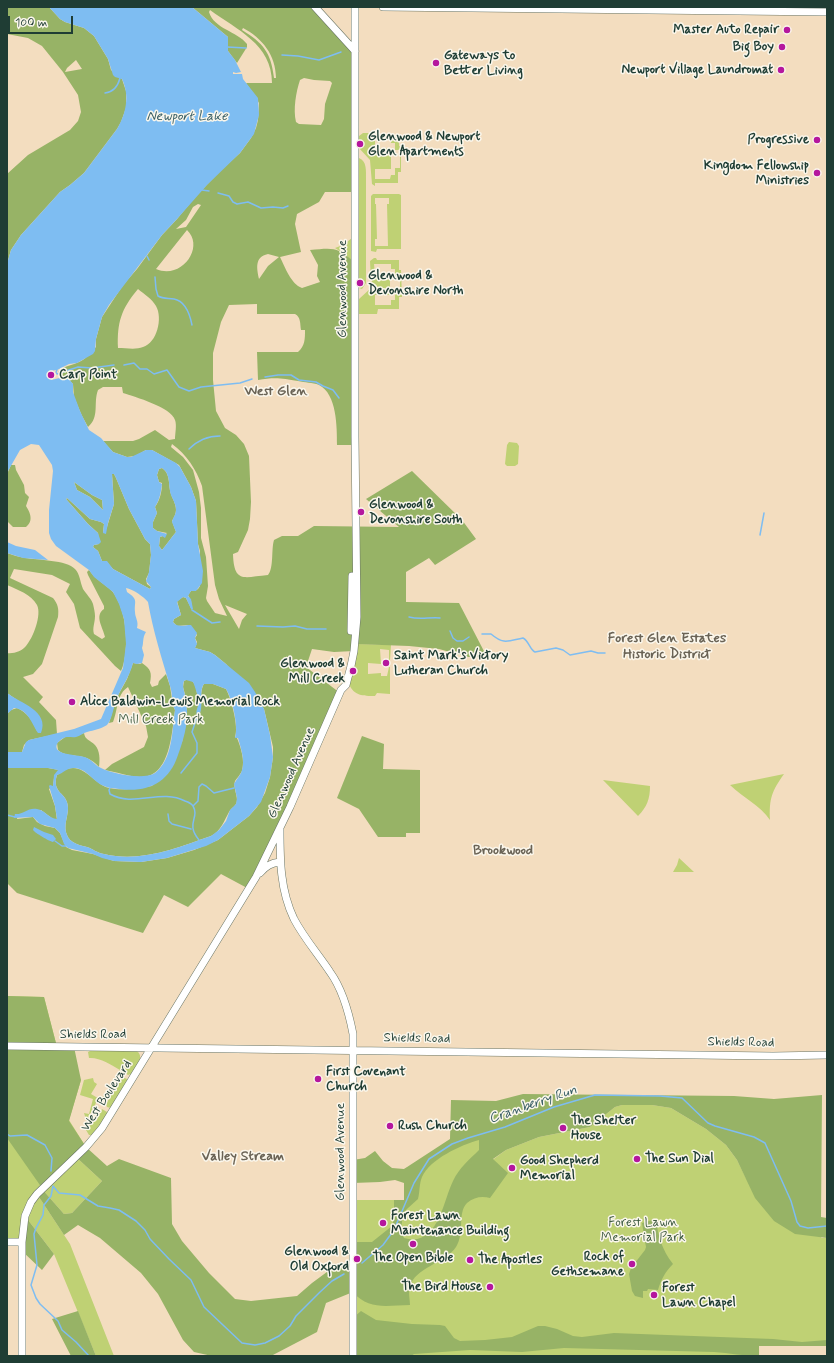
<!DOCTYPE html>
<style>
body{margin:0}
#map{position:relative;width:834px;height:1363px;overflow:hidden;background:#f3ddbf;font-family:Mynerve,sans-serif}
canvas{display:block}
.frame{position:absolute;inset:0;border:8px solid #1f3d34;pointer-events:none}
.scale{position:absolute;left:8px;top:16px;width:65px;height:18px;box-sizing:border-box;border:2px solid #1f3d34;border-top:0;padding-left:5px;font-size:12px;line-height:14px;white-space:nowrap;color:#1f3d34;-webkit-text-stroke:3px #fbf7ec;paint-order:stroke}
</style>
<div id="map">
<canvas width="834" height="1363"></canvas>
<div class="frame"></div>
<div class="scale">100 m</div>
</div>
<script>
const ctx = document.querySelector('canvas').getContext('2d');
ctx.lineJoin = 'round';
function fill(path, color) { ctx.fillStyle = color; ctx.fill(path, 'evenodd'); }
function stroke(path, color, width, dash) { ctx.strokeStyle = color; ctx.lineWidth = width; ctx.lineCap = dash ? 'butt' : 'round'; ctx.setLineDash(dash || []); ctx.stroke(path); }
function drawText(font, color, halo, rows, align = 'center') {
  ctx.font = font + ' Mynerve,sans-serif'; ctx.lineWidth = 3; ctx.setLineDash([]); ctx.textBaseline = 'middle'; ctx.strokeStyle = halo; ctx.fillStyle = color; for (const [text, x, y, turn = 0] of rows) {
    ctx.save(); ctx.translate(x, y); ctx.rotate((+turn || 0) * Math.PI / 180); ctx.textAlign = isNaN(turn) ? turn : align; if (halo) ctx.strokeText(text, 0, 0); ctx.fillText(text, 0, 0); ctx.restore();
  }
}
const green = new Path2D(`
 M363,133H376L377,137H399V146L401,147V172H398V183H375V186L372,184L370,160L359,148V136ZM375,139H391V143H395V150H400V168H395V175H391L390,179H375V169H391V148H375Z
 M359,158C367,161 366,171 366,179V283L362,289L359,288Z
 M373,194H399L401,195V249H377L376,252L371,251V196ZM375,198H389V204H387L388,246H375V239H377L376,204H375Z
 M352,238L355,264L346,255L335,248L343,245Z
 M374,258H376L377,260H399V270H401L402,297H399V309H378L377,314H358L359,299L371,288L372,280H371L370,261ZM374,264H391V269H395V276H400V294H395V300H391V305H375V295H390V274H375Z
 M509,442L517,443L519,446L518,464L515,466H507L505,464L507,445Z
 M357,644L391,645L390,660H389V650L380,649L381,664L368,663V674L381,673V676H387L389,667H390V694L377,693L375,696C363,696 354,696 349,684Z
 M784,774C772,791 769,798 770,820C760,805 743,798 730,785Z
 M603,780L650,786C650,799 647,807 638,816Z
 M679,858L694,872H673L677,865Z
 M7,996L44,997L57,1047L81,1080L69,1120L86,1147L76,1157L102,1181L72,1213L64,1214L42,1189L37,1194L70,1244L114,1356H96L54,1254L25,1216L22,1242H7Z
 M92,1050L137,1051C145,1058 136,1067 131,1074L128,1075L124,1072H121L103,1102L100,1103L97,1101L89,1116L96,1120L102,1109L107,1112V1115L93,1135H89L86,1130L89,1129L84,1113L89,1114L93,1099L80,1095L84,1080L93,1078L94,1082L97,1084L91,1094L101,1100L120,1070C112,1065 99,1057 89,1058L88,1052Z
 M123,1077L127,1079V1081L111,1108L107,1107L106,1104L121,1079Z
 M631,1104L652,1105L671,1108L706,1129L726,1145L737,1160L746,1178L822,1238H827V1346H759V1356H409L353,1345V1200H404V1169L479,1134L480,1169L506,1150L539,1137L590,1127L615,1107L622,1105Z`);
const forest = new Path2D(`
 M7,7H49L60,19L65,22L84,28L94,36L108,59L111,70L122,79L126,91V108L121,122L117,129L84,173L70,185L60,192L21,235L11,250L7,264V174L28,155L70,130L78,121L81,112L78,95L63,72L42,46L28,38L7,34ZM76,60L82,69L65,72L67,68Z
 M192,7H315L355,51L356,192H325L319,202L297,214L295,224L301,252L280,257C285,267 291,284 302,288L320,282L317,276L318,265L310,250C331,248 337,246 353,261L355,445H337C337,427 337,394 319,385C312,382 305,383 298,381C282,378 274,377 258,380L257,352H298C305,346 305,339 305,330H301C300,324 301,317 295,314H257V304L229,305L221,322L213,353V380L216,411L225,428L236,435L244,444L249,456L251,502L250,519L248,530L238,552L233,554C234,584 244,577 268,575C274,568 271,550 274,540L282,536H298L314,526L399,527L366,499L412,471L462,520L476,539L435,565L429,558L406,572V602L459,603L487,657H468L439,649L409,646L355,644L354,651L334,652L312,649L306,667L340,693L249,889L221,874L188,907L164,895L143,933L17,893L7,883V768H48L59,770L54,778L53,786L49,789L55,806L57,820L53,819L41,810L18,815L17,819L33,817L37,822L45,826L55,828L60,833L66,847L72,850L93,854L114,861L141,862L167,858L194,850L218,840L249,816L257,807L265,793L270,777L273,757V747L264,709L226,664L215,655L210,652L195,648L197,642L195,638L197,635L189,625L177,626L173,622L174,619L181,615L177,601L183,597L186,598L192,610L191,601L188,595L191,591H194L198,589L200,586V551L198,544L196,501L191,487L179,465L152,450H146L135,456L127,457L113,452L103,441H133L139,439L155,430L169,440L175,439C175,434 177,425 175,420C171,407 135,397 123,393L122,387H103L98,390C93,403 100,417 88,427L82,416L74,397L73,384L66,377H61L60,374L58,372C64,365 73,366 81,361C87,358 91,352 96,347V339L102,317L123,285L137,269L162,235L177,219L195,197L221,170L240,153L251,138L256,128L258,120L259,103L246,83H272C272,44 237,30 210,10L209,12C214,29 237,31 247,44V47L237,63L228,51V37ZM243,28C262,38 276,55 276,78H274C271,52 263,43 242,30ZM304,78L314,80L330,81L332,83L325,104L324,119L321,125L299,124L296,122C293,109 296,92 300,80ZM198,204L201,205L186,227L176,229L186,220L193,207ZM187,230C205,247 182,280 156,269ZM268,254L279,257L268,266L259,279C257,269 254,257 268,254ZM138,289C144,294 152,299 156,306C163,318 157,343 143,347C136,350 126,348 118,348C117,323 121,309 138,289ZM172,444C187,455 196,469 202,486L215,585L219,599L227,616L215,613L207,601L206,598L208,586L206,557L201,538V508L199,492L193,470L183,457L171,447ZM225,605L247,614L242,620L239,629Z
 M11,465H15L16,470L24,485L25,493L29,497L26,506C30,512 34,521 26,527H13L7,521V474Z
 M162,468C171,474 168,485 171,494C173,500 176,504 176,510C176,514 174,517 172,521L176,532C171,538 167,544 162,550L159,546L160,537L163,536L167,533L157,531L153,528V522L157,513L155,507C160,500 162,491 162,483L159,482L157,475L159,469Z
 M112,474H114L116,478L129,509L145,539L150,544L151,555L149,573L146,579L147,584L151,587L150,589L113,569L106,561H102L98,551L93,547L94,545L99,544L98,533L88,524L66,499L67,498L90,519L101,522L104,524L103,533L107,527L114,504Z
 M74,482L92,495L102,500L103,510L90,497L77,490Z
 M7,553C13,555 19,557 25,558C37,560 67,560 75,569C80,574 80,582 83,589C86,594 91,598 93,604C94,608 95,613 95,616C95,623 92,628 94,634L102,639L105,637C103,627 94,616 104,609V606L88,575L87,572L89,570C97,581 104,583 112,591C127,608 130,651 121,671L115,666L80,628L74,604L66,592L70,584L52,575L14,569L10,578L53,598C58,604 59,609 58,617L42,664L33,674L23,677L43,697L39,702L56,720L57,734L29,740L24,745L22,752H7V714L11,710L17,708C27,712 33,721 37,731L41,733L20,702L7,693V653C14,654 22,651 26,646C33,638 42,615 37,605C31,594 18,590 7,585Z
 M133,663L140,664L142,663C151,669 152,673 150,683L152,687L158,685L159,681L166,674L170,686L173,706L175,710C172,730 171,776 142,777C129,777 117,772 105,770L112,764L144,747L148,737L146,726L128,687C117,694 118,708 114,719L113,722L109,723L116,699L127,679Z
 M186,680H191C200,687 196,705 200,715C201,707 200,689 204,684H213L226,689C231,698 239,727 235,737L237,738C241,748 245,760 242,771C240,775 237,778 235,781C233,787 237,794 237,800C237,806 232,807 229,812C224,821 221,831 211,836C177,848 140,863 104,854C97,853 93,849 87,847C79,845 70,843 67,835C63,826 68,817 68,808C68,792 51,794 57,775C60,774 63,770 67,769C84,763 94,784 109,788C123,791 138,788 152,786L182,742L187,717L186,698L183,687L184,681Z
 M84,733C85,740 90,740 95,745C100,751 100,759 99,767C84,750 69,760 58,750L57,743L65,737H74Z
 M362,736L384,744L383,769L420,770V833H406V837H378L359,809L337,798Z
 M7,996L44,997L57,1047H74L81,1080L69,1121L86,1147L107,1166L119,1159L171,1178L172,1224L182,1241L209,1273L235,1299L251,1301L297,1296L312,1283L331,1269L353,1262V1242H372L392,1226L394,1219V1200H404V1183L395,1180L380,1182L353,1183V1160L365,1158L375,1151L383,1161L392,1168L404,1169L450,1139L451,1100L496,1101L523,1094L734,1096L774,1099L822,1095L821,1217L827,1218V1238L795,1234L774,1221L755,1198L737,1160L726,1145L706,1129L671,1108L652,1105H622L615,1107L590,1127L539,1137L506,1150L493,1159L508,1173L490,1198C482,1196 474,1197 467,1203C457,1213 465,1233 456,1247C445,1263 414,1268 410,1287C408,1293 410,1299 410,1305C388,1305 369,1311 353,1292L326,1303L317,1332L271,1356H212L194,1352L183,1340L158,1294L141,1273L100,1238L78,1225L64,1235L37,1194L42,1188L7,1138ZM479,1140V1150C470,1159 459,1168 453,1181C443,1201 438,1248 404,1238L401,1231L403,1213L408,1208L418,1199C420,1192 419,1184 422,1177C430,1159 461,1145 479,1140ZM76,1157L102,1181L72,1213L64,1214L42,1189Z
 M25,1216L54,1254L42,1270L22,1251Z
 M656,1219C658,1236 662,1250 673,1264C665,1272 661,1280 658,1290L648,1289L647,1291H643V1298L635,1296L632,1291L629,1274L631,1268L645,1250L646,1247L642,1223Z
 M78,1311L96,1356H71L52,1319Z
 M361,1311L376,1320L412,1324L440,1325L445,1326L454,1338L460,1341L485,1340L512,1337L538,1326H545L557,1329L573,1336L582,1337L614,1333L773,1339L802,1342L827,1340V1346H759V1356C744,1356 729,1353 714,1352L564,1348L522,1352L470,1350L414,1354L411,1356H353V1318Z`);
const water = new Path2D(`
 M49,7H192L228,37V51L235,60L241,72L236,73L233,72V74H242L243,79L258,98L259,115L254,134L240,153L207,185L177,219L162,235L109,305L102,317L96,339L95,351L93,354L77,363L69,364L57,370L50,371L48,375L49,377L52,375L51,380L64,377L68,378L73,384V392L80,411L89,430L101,438L113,452L127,457H131L146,450H152L176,463L180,467L191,487L196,501L198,544L203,571L202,583L196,591H191L188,596L191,599L193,609H191L186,598L183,597L177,602L181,615L174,619L173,622C177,628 184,625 191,625L197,633L195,638L197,644L195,648L210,652L215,655L249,683L255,692L264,709L270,735L273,757L270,777L261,802L249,816L218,840L206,846L167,858L141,862L114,861L102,858L93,854L68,848L64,844L60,833L55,828L40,824L33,817L14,818L15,814C23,815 28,807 37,809C45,810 49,819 57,819L55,806L49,786L50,785L53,786L54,775L58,770L48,768H7V752H22L26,742L29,740L74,729L101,719L123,668L126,644L124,619L119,604L113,592L94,577L89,570L56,546L51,539L49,533V510L53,471L52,465L39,445L31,444L20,450L8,471L7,485V264L11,250L21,235L60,192L70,185L84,173L117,129C126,114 130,96 122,79L115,77L113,75L108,59L94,36L84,28L65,22L60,19ZM162,468C171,474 168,485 171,495C173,500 176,504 176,510C176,515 173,517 172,522L176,532C171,538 167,544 162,550L159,546L160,537L162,536L165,538L167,534L157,531L153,528V522L157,513L155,507C160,499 161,492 162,484L159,482L157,475L159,469ZM112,474H114L116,478L129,509L145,539L150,544L151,555L149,572L146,581L151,587L150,589L113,569L107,561H102L98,551L93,547L94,545L99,544L101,542L98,533L88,524L66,499L67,498L90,519L101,522L104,524L103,533L106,534L108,523L114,504ZM74,482L92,495L102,500L103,510L90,497L77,490ZM126,588C133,589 144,597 148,602C153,631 162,659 170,686C173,694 171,703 175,710C172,730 173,759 155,773C144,780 112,774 101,768C96,766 92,760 87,758C80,754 52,756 57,744C58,742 61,739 64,738C67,736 72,738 76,737C80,736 83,733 87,732C94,730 101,729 107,725C113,718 113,707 117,698C122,686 130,676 133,663L137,664L142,663L144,655L142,648C144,643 142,638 146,632L137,628C139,621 135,618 135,612C134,601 139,600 127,592ZM186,680L193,682C195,686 198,697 199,701C199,707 194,711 198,717C205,708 198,692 204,684H213L226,689C232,698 239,727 235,738H238C241,749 246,762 241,773C239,777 236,780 234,784L237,798L236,804L230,810L226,821L219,830L211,836C177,848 140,863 104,854C97,853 93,849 87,847C79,845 70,843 67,835C63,826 68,817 68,808C68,792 51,794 57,775C64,773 67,767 76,768C88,770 93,782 104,786C108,788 114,788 119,789C147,793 169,783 178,755C183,741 188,725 187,710C186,706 187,700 185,695C184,690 182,686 184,681Z
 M7,542L16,546L35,550L48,560L23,558L7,553Z
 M7,693C20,703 50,711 41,733H38C32,724 28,709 14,708L7,714Z
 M34,827L44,832L53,835L56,839L53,842C49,841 35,833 33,830Z`);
const stream = new Path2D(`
 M227,47L246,48
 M282,55L298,56L319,60L341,52
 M105,93C113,92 118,86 120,78
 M202,190L209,191
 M218,193L229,196L233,202L237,204L248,202L261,208L273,207L283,208L288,206
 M147,256L149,260
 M155,277L156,289L158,296C163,299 168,298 174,299C185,301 190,315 192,325
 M124,365L134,363L140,369H147L154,374L167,370L179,387L189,391L201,387L240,383L252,379
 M57,370L56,372L57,374L78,367L92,368L114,365
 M265,377L278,375H291L299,380L316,382L323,386L333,390L339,398
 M189,449C198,440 207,436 220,436
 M760,535L764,513
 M192,610L212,623L220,622
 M409,617C420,620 429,617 440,618
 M257,626L283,627L295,626L307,629H326
 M450,631L453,638L457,641H463L469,637
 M482,634H491C504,645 508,641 523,638C529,641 530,650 535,652L556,648L563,650L570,655L591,651L598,653H605
 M181,773L197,753V743L192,732L197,717
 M110,788L109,790L110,794C134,808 161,788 185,801C188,802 191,803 193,806C200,818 185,823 199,840
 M193,806L198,801L199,787L202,784L206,786L214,793L234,788
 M168,814L169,821L172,824L191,829
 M7,815L15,817
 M55,841L62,846H66
 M7,1134L10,1136L27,1135L45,1145L52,1158L51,1171
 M53,1186L59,1193L80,1195L98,1206L110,1208L119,1210L136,1221L145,1230L150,1239L169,1259L191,1280L204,1307L242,1343L255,1345L265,1343L279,1336L290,1326L296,1316L320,1292L332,1281L344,1274
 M53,1186L51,1196L44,1205L43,1215L36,1228L34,1234L37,1265L31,1285L36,1298L40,1304L58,1321L62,1330L76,1342L89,1356
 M362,1263L383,1245L394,1230L414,1183L429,1159L452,1144L468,1138L505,1127L554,1107L595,1095L660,1096L682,1098L708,1123L715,1126L754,1137L765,1143L791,1201L797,1222L800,1226L808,1228L827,1226`);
const secondary = new Path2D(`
 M315,7L355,51
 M383,7L827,12
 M351,631L352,576
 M280,829C280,860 280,890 294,919C304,938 318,954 330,972C343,990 349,1013 353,1034V1356
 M260,873C266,866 271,863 280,862
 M7,1046L773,1056L827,1055
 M7,1242H22
 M22,1356V1242L25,1216L31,1202L37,1194L86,1147L102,1128L256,877L290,807L341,690L346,685L351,666L354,651L357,617L355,437V7`);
const markers = [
 [787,30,4,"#b5179e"],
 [782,47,4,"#b5179e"],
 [436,63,4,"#b5179e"],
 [781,70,4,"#b5179e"],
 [817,140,4,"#b5179e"],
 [360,144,4,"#b5179e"],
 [817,173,4,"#b5179e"],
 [360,283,4,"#b5179e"],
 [51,375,4,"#b5179e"],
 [361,512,4,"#b5179e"],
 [386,663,4,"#b5179e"],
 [353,671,4,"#b5179e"],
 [72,702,4,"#b5179e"],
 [318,1079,4,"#b5179e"],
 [390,1126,4,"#b5179e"],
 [563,1128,4,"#b5179e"],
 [637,1159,4,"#b5179e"],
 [512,1168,4,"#b5179e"],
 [383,1223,4,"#b5179e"],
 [413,1244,4,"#b5179e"],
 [357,1259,4,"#b5179e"],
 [470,1260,4,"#b5179e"],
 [632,1264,4,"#b5179e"],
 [490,1287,4,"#b5179e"],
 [654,1295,4,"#b5179e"]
];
const poiNames = [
 ["Master Auto Repair",779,30,"right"],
 ["Big Boy",774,47,"right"],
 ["Gateways to",444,56],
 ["Better Living",444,71],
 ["Newport Village Laundromat",773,70,"right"],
 ["Glenwood & Newport",368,137],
 ["Glen Apartments",368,152],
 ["Progressive",809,140,"right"],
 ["Kingdom Fellowship",809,166,"right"],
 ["Ministries",809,181,"right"],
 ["Glenwood &",368,276],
 ["Devonshire North",368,291],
 ["Carp Point",59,375],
 ["Glenwood &",369,505],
 ["Devonshire South",369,520],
 ["Saint Mark's Victory",394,656],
 ["Lutheran Church",394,671],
 ["Glenwood &",345,664,"right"],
 ["Mill Creek",345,679,"right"],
 ["Alice Baldwin-Lewis Memorial Rock",80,702],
 ["First Covenant",326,1072],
 ["Church",326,1087],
 ["The Shelter",571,1121],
 ["House",571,1136],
 ["Rush Church",398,1126],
 ["The Sun Dial",645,1159],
 ["Good Shepherd",520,1161],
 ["Memorial",520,1176],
 ["Forest Lawn",391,1216],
 ["Maintenance Building",391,1231],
 ["Glenwood &",349,1252,"right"],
 ["Old Oxford",349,1267,"right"],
 ["Rock of",624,1257,"right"],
 ["Gethsemane",624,1272,"right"],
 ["The Open Bible",413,1258,"center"],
 ["The Apostles",478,1260],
 ["The Bird House",482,1287,"right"],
 ["Forest",662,1288],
 ["Lawn Chapel",662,1303]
];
const streetNames = [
 ["Glenwood Avenue",343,289,-90],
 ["Glenwood Avenue",292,773,-66],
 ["Shields Road",93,1035],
 ["Shields Road",417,1039,1],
 ["Shields Road",741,1043,1],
 ["West Boulevard",107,1096,-57],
 ["Glenwood Avenue",341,1152,-90]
];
const parkNames = [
 ["Mill Creek Park",161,720],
 ["Forest Lawn",643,1223],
 ["Memorial Park",643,1238]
];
const waterNames = [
 ["Newport Lake",187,117],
 ["Cranberry Run",533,1105,-19]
];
const neighbourhoodNames = [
 ["West Glen",276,392],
 ["Forest Glen Estates",667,639],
 ["Historic District",667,655],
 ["Brookwood",503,851],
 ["Valley Stream",243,1157]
];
fill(green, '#bfd174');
fill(forest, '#97b366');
fill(water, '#7ebdf2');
stroke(stream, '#7ebdf2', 1.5);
stroke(secondary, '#697565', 8);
stroke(secondary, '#fff', 7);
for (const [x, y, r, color] of markers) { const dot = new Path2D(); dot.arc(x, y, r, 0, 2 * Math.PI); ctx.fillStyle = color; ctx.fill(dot); stroke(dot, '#fbf7ec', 1.5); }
drawText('bold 13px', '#1f3d34', '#fbf7ec', poiNames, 'left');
drawText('13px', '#1f3d34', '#fbf7ec', streetNames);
drawText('13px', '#3f5b41', '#fbf7ec', parkNames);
drawText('italic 14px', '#375d64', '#fbf7ec', waterNames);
drawText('bold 14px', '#6a6355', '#fbf7ec', neighbourhoodNames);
</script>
